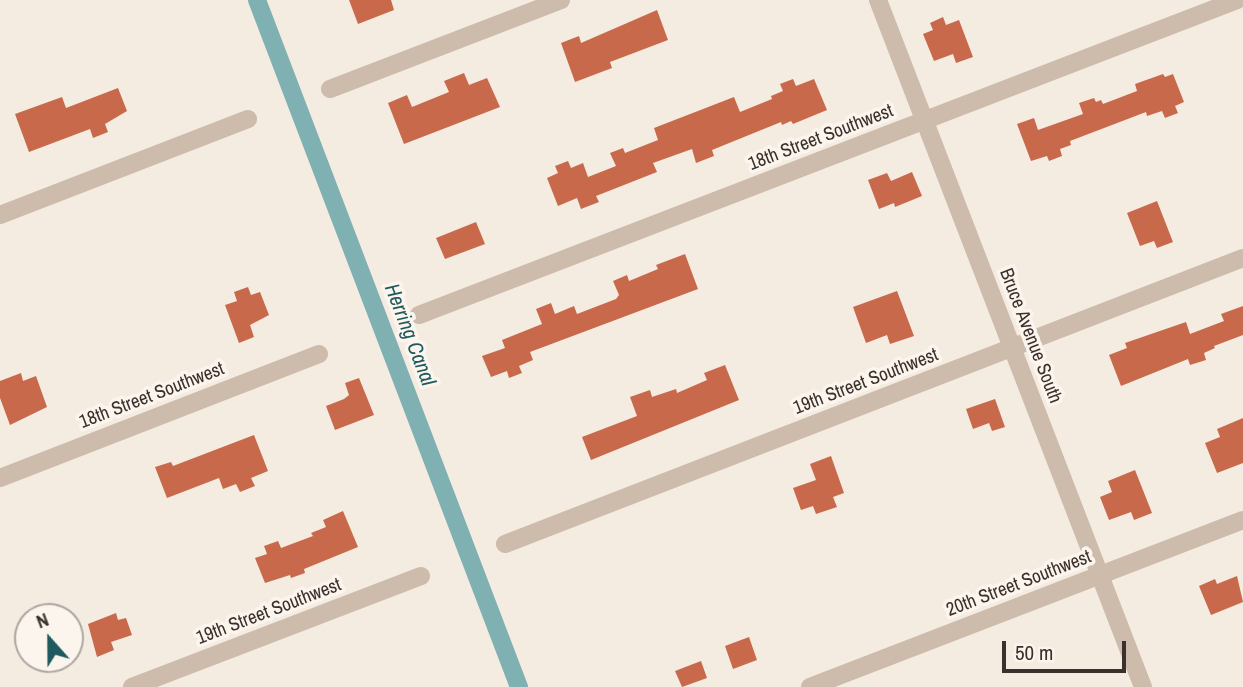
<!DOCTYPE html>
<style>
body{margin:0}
#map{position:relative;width:1243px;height:687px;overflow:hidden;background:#f4ebe1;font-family:"Archivo Narrow",sans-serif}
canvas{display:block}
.north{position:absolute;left:14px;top:603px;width:70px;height:70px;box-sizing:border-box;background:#fbf5ee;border:2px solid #aea6a0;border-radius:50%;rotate:339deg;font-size:19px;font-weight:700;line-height:28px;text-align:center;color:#3b302b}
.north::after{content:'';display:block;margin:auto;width:24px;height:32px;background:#1f5a5e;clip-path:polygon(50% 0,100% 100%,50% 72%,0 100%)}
.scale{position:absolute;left:1002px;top:641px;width:124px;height:32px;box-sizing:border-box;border:4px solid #3b302b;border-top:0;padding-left:9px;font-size:21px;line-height:24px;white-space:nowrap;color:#3b302b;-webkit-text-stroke:5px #fbf5ee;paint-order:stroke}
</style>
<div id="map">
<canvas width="1243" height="687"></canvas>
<div class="north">N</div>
<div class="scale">50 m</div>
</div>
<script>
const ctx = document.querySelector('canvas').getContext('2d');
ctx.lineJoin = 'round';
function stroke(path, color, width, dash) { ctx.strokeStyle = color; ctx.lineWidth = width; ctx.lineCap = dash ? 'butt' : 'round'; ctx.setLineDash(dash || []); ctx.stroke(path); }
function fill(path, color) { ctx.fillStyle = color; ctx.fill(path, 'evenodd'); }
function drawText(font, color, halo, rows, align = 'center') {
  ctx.font = font + ' "Archivo Narrow",sans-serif'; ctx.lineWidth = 7; ctx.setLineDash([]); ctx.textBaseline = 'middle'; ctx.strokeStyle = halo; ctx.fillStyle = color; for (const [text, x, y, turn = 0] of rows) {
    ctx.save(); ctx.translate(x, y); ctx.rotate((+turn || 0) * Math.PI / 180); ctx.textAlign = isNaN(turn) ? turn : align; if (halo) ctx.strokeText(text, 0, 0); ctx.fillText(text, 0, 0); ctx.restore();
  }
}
const canal = new Path2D(`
 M257,0L519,687`);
const building = new Path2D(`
 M349,0H391L394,10L358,24Z
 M657,10L668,40L610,62L612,68L575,82L561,43L579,36L581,43Z
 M943,17L946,25L959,20L973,57L956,63L953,54L934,61L923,34L933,30L930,23Z
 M464,73L469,85L487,78L500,107L404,144L388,103L407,95L412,107L449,92L444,81Z
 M1163,74L1165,77L1173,74L1184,102L1175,106L1178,113L1165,118L1162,111L1147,116L1146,112L1070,141L1071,145L1060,149L1062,156L1049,161L1047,156L1031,161L1017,124L1034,118L1038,130L1083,114L1079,103L1094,98L1096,102L1101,100L1103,104L1137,91L1135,84Z
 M793,79L796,86L814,79L827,110L793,124L791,121L782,125L781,122L712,150L714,156L696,163L692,149L653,163L657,172L596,196L599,202L581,209L577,198L558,206L547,178L558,173L555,166L568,161L571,168L583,163L588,177L616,166L610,153L623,148L625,153L658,140L654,128L734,97L740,112L772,99L771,96L783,91L780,84Z
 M118,88L127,111L105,124L108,132L93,138L90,129L29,152L15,114L62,97L66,108Z
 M912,172L922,196L895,207L894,203L879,209L868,180L887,173L891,181Z
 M1157,201L1173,242L1157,248L1154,241L1140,246L1127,213Z
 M476,222L485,244L445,259L436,238Z
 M685,254L698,289L530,352L533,360L519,366L522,373L509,378L507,371L491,377L482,356L505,348L502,340L542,324L536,309L551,303L555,314L574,306L577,314L616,299L619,295L613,281L627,275L629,281L658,269L656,265Z
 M248,287L251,295L260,292L269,315L250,325L254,337L239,343L225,305L237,301L234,292Z
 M897,291L914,336L890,344L887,335L866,343L853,307Z
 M1243,306V335L1214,346L1215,348L1204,353L1206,360L1190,365L1188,359L1121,386L1109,355L1127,348L1125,343L1186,322L1190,334L1224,321L1221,314Z
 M725,365L739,400L591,460L582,437L637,416L630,397L650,390L652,397L676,389L677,393L707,380L704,373Z
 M21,373L23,381L36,376L47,407L10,425L0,398V381Z
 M359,378L374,415L335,430L326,406L344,399L349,395L345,383Z
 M995,399L1005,427L992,431L989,423L973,429L966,409Z
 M1243,418V463L1217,473L1205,443L1220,437L1217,429Z
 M254,435L268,471L251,478L255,486L240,492L236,484L223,489L219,478L167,498L155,467L171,462L173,466Z
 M831,456L844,493L833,497L837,507L816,514L813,506L801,510L793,488L816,480L810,464Z
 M1135,470L1152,513L1134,520L1131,512L1109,520L1100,497L1112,492L1108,481Z
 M343,511L358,547L304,569L305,573L291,578L290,575L265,583L255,558L267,554L264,546L278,541L281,548L313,536L311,533L326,527L323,520Z
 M1237,576L1243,602L1211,615L1199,586L1215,579L1217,584Z
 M116,613L118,620L126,618L132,635L111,642L114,650L97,657L88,624Z
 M749,637L757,660L733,669L725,646Z
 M701,661L707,678L682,687L675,671Z`);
const minor = new Path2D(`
 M878,0L1143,687
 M330,89L561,0
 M0,215L248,119
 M419,315L1237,0
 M0,478L319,354
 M505,544L1243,258
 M132,687L421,576
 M810,687L1243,520`);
const streetNames = [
 ["18th Street Southwest",821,138,-21],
 ["Bruce Avenue South",1030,336,69],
 ["19th Street Southwest",866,382,-21],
 ["18th Street Southwest",152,396,-21],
 ["20th Street Southwest",1019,584,-21],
 ["19th Street Southwest",269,612,-21]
];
const waterNames = [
 ["Herring Canal",409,335,69]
];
stroke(canal, '#7fb0b2', 18);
fill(building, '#c8694b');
stroke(minor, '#cdbbac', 18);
drawText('19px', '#3b302b', '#fbf5ee', streetNames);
drawText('italic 21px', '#1f5a5e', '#fbf5ee', waterNames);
</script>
